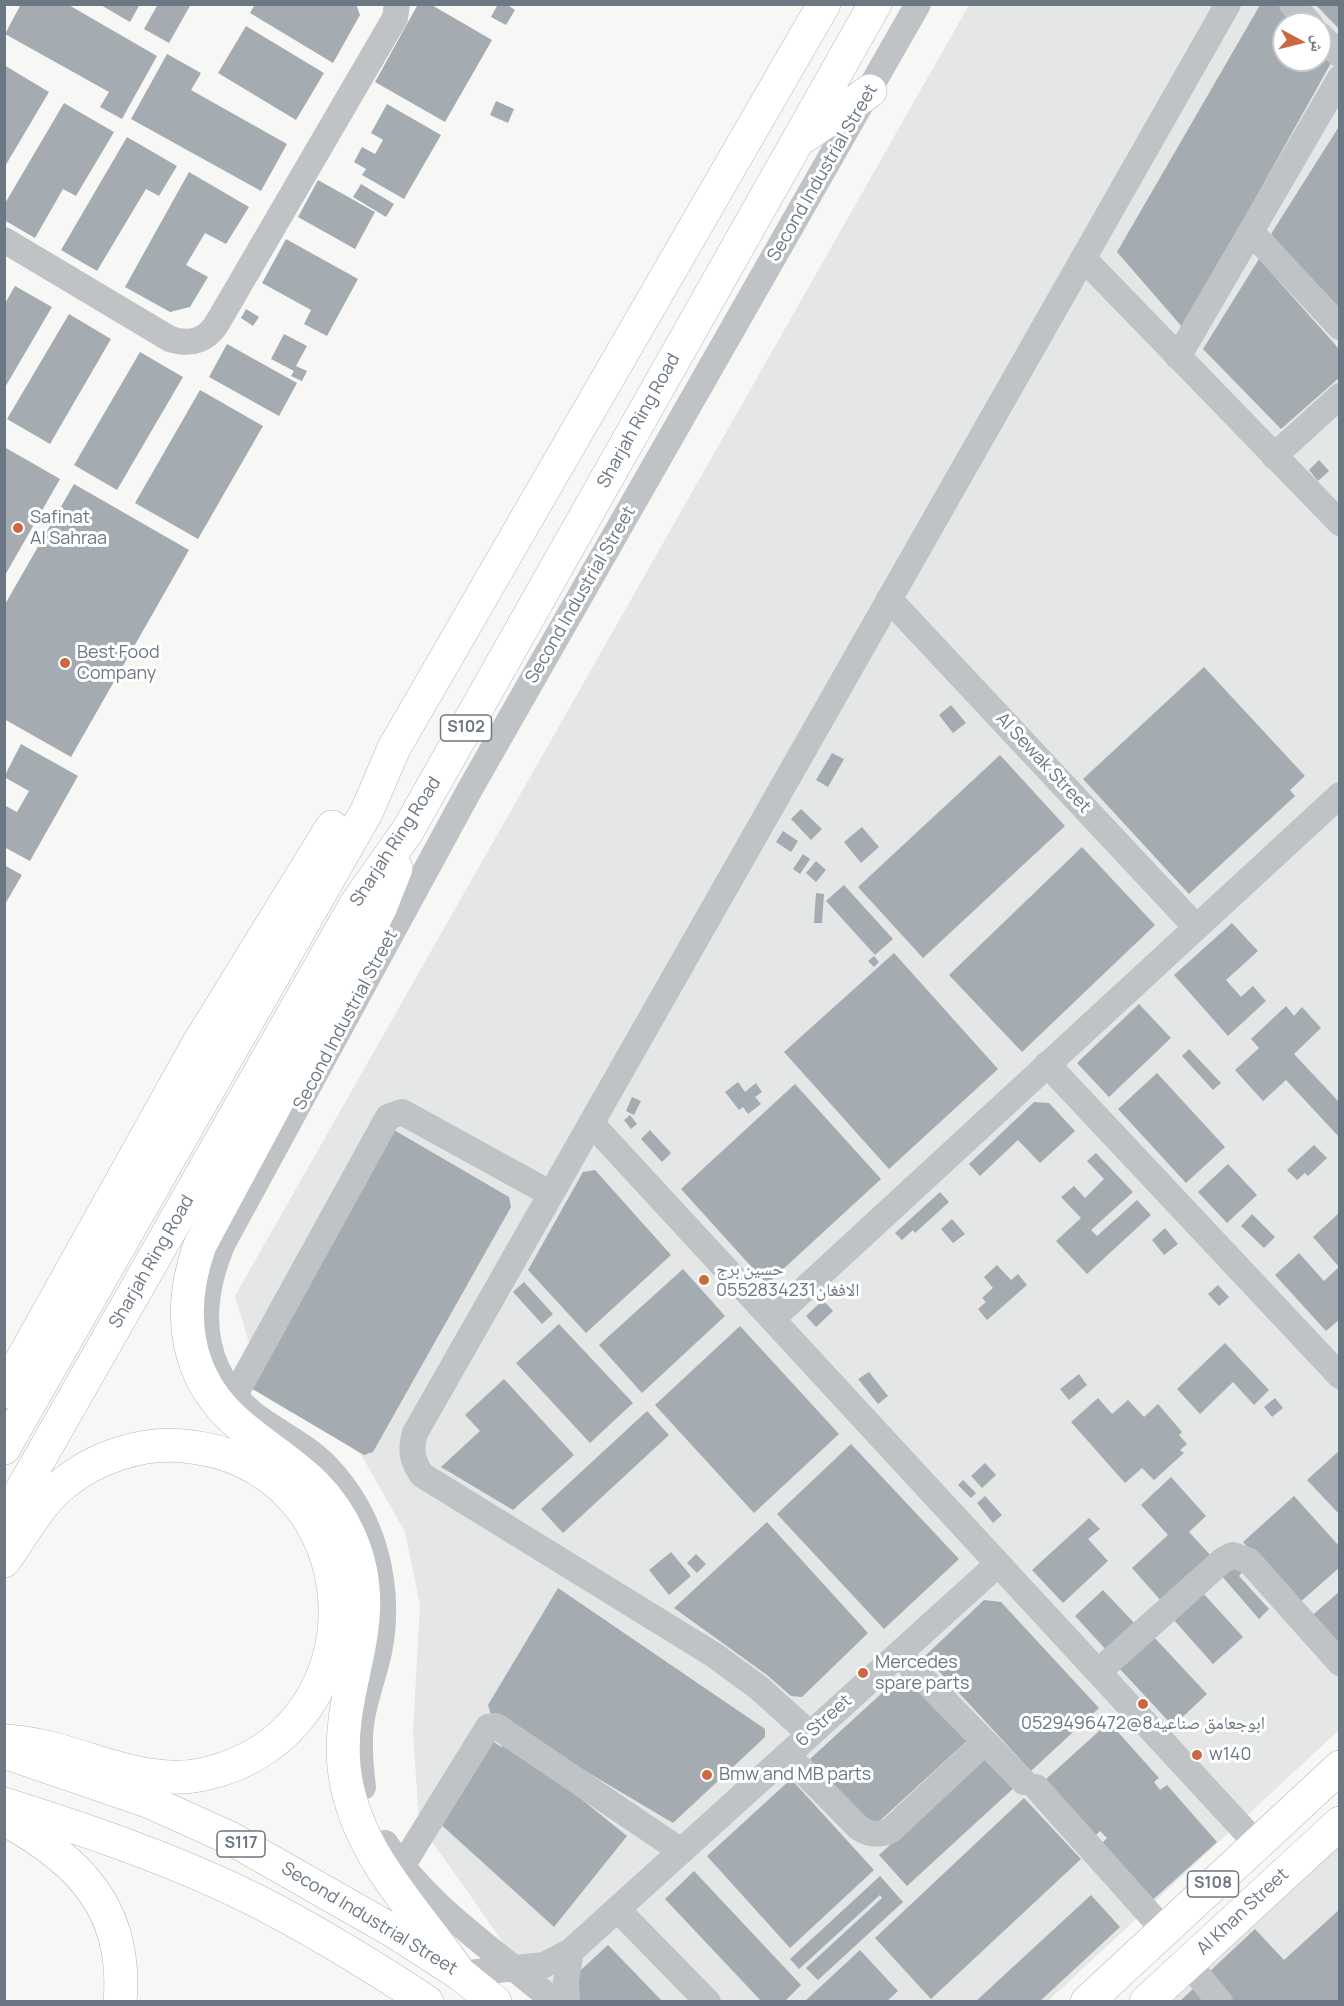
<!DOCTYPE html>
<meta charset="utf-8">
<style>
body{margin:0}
#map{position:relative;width:1344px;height:2006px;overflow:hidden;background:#f7f7f5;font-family:Manrope,"Noto Naskh Arabic",sans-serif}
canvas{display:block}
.frame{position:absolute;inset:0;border:6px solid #6b7782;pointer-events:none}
.north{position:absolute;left:1272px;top:12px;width:60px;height:60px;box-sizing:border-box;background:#fff;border:2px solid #c4c9cd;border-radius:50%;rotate:97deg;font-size:16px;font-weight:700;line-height:24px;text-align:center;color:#6b7782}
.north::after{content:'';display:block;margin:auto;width:21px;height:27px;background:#cc6841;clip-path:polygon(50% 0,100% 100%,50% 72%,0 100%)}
</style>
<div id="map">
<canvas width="1344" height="2006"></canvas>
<div class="frame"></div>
<div class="north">ش</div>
</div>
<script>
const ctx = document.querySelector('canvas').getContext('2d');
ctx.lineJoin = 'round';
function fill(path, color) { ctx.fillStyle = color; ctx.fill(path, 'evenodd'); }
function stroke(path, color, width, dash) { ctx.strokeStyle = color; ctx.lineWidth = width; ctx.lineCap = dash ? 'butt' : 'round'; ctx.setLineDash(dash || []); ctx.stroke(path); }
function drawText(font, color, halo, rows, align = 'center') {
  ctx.font = font + ' Manrope,"Noto Naskh Arabic",sans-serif'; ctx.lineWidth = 6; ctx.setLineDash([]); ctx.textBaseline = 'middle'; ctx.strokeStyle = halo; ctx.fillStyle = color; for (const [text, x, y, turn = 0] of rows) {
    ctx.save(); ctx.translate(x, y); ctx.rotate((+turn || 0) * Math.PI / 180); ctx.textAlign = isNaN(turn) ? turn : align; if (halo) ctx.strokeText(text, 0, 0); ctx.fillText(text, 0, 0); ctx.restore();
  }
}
const built = new Path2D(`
 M969,5H1339V1730L1048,2001H566L507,1948L419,1823L413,1731L420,1605L405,1532L362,1456L258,1373L235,1296ZM1284,24H1320V60H1284Z
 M1339,1843V2001H1166Z`);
const building = new Path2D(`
 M21,4H67L157,56L122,119L100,107L109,92L5,34Z
 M99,4H140L130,22Z
 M158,4H191L169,43L144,29Z
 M255,4H356L360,15L333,63L250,13Z
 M418,4H430L492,40L445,122L375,82Z
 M498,4H506L515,10L506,25L491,17Z
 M1315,4H1340V30Z
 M1260,5H1281L1298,24H1284V60H1320V50L1331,63L1183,328L1117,252Z
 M246,26L324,73L296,120L218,73Z
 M167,54L201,73L191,90L287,144L261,191L131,119Z
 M4,65L49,92L4,168Z
 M496,101L514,109L508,123L490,115Z
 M64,103L114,132L76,196L63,189L35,238L4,220V205Z
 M387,104L441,135L404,199L362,175L366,169L354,162L362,147L375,154L383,140L371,133Z
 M1340,125V311L1271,234Z
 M127,137L177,166L159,196L146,189L97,271L61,250Z
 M189,172L249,207L226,244L205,233L186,265L208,277L190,307L170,312L125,287Z
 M318,180L375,212L355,249L298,217Z
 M361,184L394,204L386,217L353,197Z
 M286,239L358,279L327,336L304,324L311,310L262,283Z
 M1259,259L1340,350V377L1281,429L1203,349Z
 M15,286L52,307L4,389V305Z
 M246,309L259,317L253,326L241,318Z
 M69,314L111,339L50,444L7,419Z
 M284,334L307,346L296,366L307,371L302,381L291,376L294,371L271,359Z
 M227,344L297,383L279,416L209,377Z
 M140,352L183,377L117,490L74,465Z
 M200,390L263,426L198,539L135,503Z
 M6,448L60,479L4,577V451Z
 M1319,460L1329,471L1318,481L1309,470Z
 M74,484L189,550L71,757L4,719V606Z
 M1204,667L1305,776L1290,790L1295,796L1189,894L1083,779Z
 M951,705L966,723L953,733L939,715Z
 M21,744L78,776L30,861L4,847V805L17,812L29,791L4,777Z
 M832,753L844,759L828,787L816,780Z
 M1000,755L1065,826L923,958L858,887Z
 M801,809L822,829L811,840L791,819Z
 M862,827L879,847L861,863L844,842Z
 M783,831L798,841L791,852L776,842Z
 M1082,847L1155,925L1022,1052L949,975Z
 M803,854L810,859L800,874L793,869Z
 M816,861L826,870L816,882L806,873Z
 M4,865L22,875L4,906Z
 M844,885L893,939L875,955L826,901Z
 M816,893L824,894L822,923H814Z
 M1232,923L1258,951L1226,980L1241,997L1253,986L1266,1001L1228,1036L1174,975Z
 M894,953L998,1069L889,1169L784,1052Z
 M874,956L879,962L874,967L868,961Z
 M1139,1004L1171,1038L1109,1097L1077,1063Z
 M1286,1006L1294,1016L1302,1007L1321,1028L1294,1054L1340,1103V1138L1286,1080L1263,1101L1235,1070L1259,1048L1251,1039Z
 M1189,1049L1221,1083L1213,1090L1182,1056Z
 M1157,1073L1225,1147L1186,1183L1118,1109Z
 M738,1082L745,1092L756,1083L762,1092L755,1097L761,1104L748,1114L743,1107L739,1110L725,1092Z
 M795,1084L881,1179L767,1284L681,1189Z
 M632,1097L641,1101L634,1115L626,1111Z
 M1034,1102L1049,1103L1075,1131L1040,1163L1018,1140L980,1176L969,1164Z
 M630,1115L637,1124L631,1129L624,1120Z
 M394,1130L509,1197L511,1207L373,1452L364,1455L249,1387Z
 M650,1130L671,1153L662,1162L641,1139Z
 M1314,1145L1327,1158L1308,1176L1305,1173L1297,1180L1287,1170Z
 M1096,1153L1133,1192L1091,1230L1097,1236L1137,1200L1151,1215L1087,1274L1056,1241L1081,1218L1061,1197L1074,1186L1085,1198L1104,1179L1087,1161Z
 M1228,1164L1257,1195L1227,1223L1198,1192Z
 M595,1170L671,1255L586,1333L528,1270L583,1172Z
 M940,1192L949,1202L915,1233L913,1230L902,1240L895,1233Z
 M1340,1212V1319L1326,1331L1275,1275L1299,1253L1324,1281L1339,1267L1313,1237Z
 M1252,1214L1275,1237L1264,1248L1241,1226Z
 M952,1219L965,1234L953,1243L941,1229Z
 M1165,1228L1178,1244L1164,1255L1152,1240Z
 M997,1265L1011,1280L1018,1274L1027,1285L987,1320L978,1309L986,1302L982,1298L993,1288L984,1277Z
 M683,1269L725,1316L642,1393L599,1345Z
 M524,1282L553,1314L542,1324L513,1292Z
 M1218,1285L1229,1297L1219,1306L1208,1294Z
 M823,1300L833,1311L816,1327L806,1316Z
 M559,1324L633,1403L590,1443L516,1363Z
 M740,1326L839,1434L754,1513L655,1405Z
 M1225,1343L1269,1390L1254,1405L1233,1382L1200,1414L1177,1389Z
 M869,1372L888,1396L878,1404L858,1379Z
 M1079,1374L1087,1385L1069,1400L1060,1389Z
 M504,1379L574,1455L513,1510L441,1467L480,1431L465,1415Z
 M1098,1398L1112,1414L1128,1400L1144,1417L1158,1404L1182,1432L1179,1435L1187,1444L1180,1450L1184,1453L1154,1480L1142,1468L1125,1483L1071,1422Z
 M1275,1398L1283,1408L1272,1417L1264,1407Z
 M647,1411L669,1435L563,1533L541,1509Z
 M851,1444L959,1559L884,1629L777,1514Z
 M1340,1450V1515L1307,1480Z
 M985,1463L996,1475L982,1488L971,1476Z
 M1171,1477L1206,1516L1189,1532L1213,1558L1163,1603L1132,1568L1168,1535L1141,1505Z
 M963,1480L976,1493L971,1498L958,1485Z
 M985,1496L1002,1515L993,1523L977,1503Z
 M1294,1496L1340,1547V1567L1298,1604L1243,1542Z
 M1089,1518L1100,1529L1088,1539L1108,1561L1063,1603L1032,1570Z
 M767,1522L868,1633L802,1697L791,1696L767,1675L674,1608Z
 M671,1552L691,1576L669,1595L649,1570Z
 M696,1554L706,1564L697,1573L687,1563Z
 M1233,1562L1242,1572L1239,1576L1269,1609L1259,1619L1220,1574Z
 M558,1588L765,1729V1737L673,1823L491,1715L488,1705Z
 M1103,1590L1137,1626L1109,1653L1075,1616Z
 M1340,1591V1658L1307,1620Z
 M1202,1592L1243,1637L1213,1664L1173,1619Z
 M984,1600L1001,1602L1099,1708L1031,1771L925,1656Z
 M1153,1636L1207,1694L1173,1726L1119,1668Z
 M907,1670L969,1739L872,1828L810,1759Z
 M1109,1722L1159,1778L1154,1782L1160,1790L1167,1785L1217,1842L1147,1905L1097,1848L1107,1838L1100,1831L1095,1836L1045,1780Z
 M507,1739L627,1836L554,1927L436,1820L493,1741L501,1747Z
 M989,1754L1017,1785L907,1886L879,1855Z
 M791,1779L874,1870L790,1948L707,1856Z
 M1024,1798L1081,1859L931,1999L875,1938Z
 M694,1871L801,1985L784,2002H762L665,1899Z
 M880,1876L903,1902L818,1980L806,1968L882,1898L880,1895L799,1969L790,1959Z
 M1091,1895L1120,1927L1039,2002H975Z
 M1340,1909V2002H1233L1207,1974L1255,1929L1284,1960Z
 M608,1945L663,2002H579L571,1979Z
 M860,1950L898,1991L886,2002H804Z
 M1193,1989L1204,2002H1179Z`);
const minor = new Path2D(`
 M1292,4L1310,24
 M1320,35L1340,55
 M1251,232L1340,327
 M4,240L170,339C192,346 208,340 219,320L395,18L397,4
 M1083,258L1340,523
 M1178,357L1340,78
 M1274,456L1340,396
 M889,599L1196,927
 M1047,1064L1340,1376
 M591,1123L1257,1844
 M772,1319L1340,795
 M235,1395L388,1117L402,1112L551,1194
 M899,1654L1024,1782
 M1098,1672L1223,1560L1233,1555L1249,1561L1340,1663
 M810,1734L759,1688L714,1655L422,1475C412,1461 410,1450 415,1433L1228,4
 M787,1755L859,1828C870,1835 879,1836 891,1830L985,1742
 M363,1787C360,1764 358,1741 362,1718C366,1696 374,1674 379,1652C386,1617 384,1582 374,1548C365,1518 348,1489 326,1466C305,1444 276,1432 252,1413C197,1367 197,1304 223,1243L470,789L918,4
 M1036,1787L1163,1929
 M385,1843C428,1908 496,1951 555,2002
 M401,1868L488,1727L496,1726L681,1851
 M617,1909L708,2002
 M1188,1963L1220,2002
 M460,1974L544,1965L571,1951L998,1564
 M567,2002L566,1982L571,1951`);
const major = new Path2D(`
 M4,1752L150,1802L230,1838L395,1932L460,1974L495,2002
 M4,1804C89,1831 175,1860 255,1900C314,1930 371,1965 427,2002
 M1087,2002L1340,1767
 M1146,2002L1340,1823`);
const highway = new Path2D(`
 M805,136L870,91
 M396,868L381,906L364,940L200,1245C176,1312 184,1379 241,1426C285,1463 323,1478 349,1535C388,1621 336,1682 344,1767C353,1851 414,1907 460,1974
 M4,1392L197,1046L332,827
 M4,1448L367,811L394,748L824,4
 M4,1521L356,904L408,830L875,4
 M4,1561C23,1535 37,1506 62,1485C95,1457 142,1442 184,1446C374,1463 389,1732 205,1774C137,1790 72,1743 4,1741
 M4,1819C80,1860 128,1910 120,2002`);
const markers = [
 [18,528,6,"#cc6841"],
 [65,663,6,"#cc6841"],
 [704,1280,6,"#cc6841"],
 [863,1673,6,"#cc6841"],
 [1143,1704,6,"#cc6841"],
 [1197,1755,6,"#cc6841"],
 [707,1775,6,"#cc6841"]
];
const shields = [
 [466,728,51],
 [241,1844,48],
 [1213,1884,51]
];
const shieldNames = [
 ["S102",466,728],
 ["S117",241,1844],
 ["S108",1213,1884]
];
const streetNames = [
 ["Second Industrial Street",823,173,-60],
 ["Sharjah Ring Road",639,421,-61],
 ["Second Industrial Street",581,595,-60],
 ["Al Sewak Street",1043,763,47],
 ["Sharjah Ring Road",396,842,-57],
 ["Second Industrial Street",346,1020,-62],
 ["Sharjah Ring Road",152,1262,-60],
 ["6 Street",824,1721,-42],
 ["Al Khan Street",1243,1912,-43],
 ["Second Industrial Street",369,1919,31]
];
const poiNames = [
 ["Safinat",30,518],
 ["Al Sahraa",30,539],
 ["Best Food",77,653],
 ["Company",77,674],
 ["حسين برج",716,1270],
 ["الافغان0552834231",716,1291],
 ["Mercedes",875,1663],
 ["spare parts",875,1684],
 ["ابوجعامق صناعيه8@0529496472",1143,1724,"center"],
 ["w140",1209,1755],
 ["Bmw and MB parts",719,1775]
];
fill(built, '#e5e6e6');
fill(building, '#a5acb1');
stroke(major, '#b3b7ba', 34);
stroke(highway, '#b3b6b9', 34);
stroke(minor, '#bfc3c6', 26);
stroke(major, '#fff', 33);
stroke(highway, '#fff', 33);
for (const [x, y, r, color] of markers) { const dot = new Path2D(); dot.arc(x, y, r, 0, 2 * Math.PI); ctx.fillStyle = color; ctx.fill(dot); stroke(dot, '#fff', 2); }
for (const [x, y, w] of shields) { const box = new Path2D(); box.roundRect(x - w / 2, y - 13, w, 26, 4.5); ctx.fillStyle = '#fff'; ctx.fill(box); stroke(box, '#6b7782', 1.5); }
drawText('bold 16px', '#6b7782', null, shieldNames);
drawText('18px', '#6b7782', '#fff', streetNames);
drawText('18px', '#6b7782', '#fff', poiNames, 'left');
</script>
